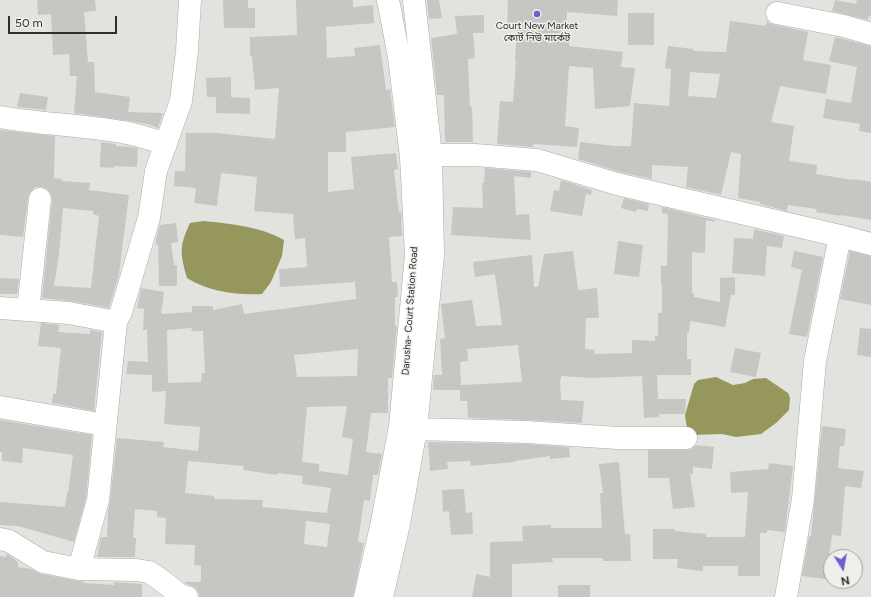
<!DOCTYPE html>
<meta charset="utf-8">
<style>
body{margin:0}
#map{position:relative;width:871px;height:597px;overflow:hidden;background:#e2e3df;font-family:Figtree,sans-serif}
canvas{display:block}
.north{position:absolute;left:823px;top:549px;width:40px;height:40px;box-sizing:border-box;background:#eff0ec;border:1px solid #a2a2a0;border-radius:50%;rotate:169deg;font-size:11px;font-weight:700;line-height:16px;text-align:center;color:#2e2e2d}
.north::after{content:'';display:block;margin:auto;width:14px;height:18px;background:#765ad4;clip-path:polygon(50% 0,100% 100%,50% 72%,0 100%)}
.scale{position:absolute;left:8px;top:16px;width:109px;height:18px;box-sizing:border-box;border:2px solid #2e2e2d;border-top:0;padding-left:5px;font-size:12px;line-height:14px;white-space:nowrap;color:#2e2e2d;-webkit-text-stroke:3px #eff0ec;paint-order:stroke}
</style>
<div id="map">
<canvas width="871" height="597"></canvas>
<div class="north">N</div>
<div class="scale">50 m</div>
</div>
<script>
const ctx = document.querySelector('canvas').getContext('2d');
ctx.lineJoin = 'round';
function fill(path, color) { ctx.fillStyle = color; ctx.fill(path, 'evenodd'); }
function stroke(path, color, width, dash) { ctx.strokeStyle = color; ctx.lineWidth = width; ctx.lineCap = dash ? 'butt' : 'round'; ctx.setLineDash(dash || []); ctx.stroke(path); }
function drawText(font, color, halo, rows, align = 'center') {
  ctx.font = font + ' Figtree,"Noto Sans Bengali",sans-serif'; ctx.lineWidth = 3; ctx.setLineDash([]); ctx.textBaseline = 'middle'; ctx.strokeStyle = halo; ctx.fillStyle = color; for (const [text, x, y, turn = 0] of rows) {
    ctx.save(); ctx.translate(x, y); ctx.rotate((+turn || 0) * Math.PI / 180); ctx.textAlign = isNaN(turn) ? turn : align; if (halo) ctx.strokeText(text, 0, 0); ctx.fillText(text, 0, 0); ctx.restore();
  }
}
const water = new Path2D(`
 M203,221C232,224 259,226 284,240L282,256L271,282L262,294C236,295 209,292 187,278C180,253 179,247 190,223Z
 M716,377L733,385L745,383L753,379L766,378L788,393L790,398L789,410L776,423L761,434L736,437L722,434L691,435L687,428L685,415L694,384L698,380Z`);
const building = new Path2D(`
 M37,0H95L96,11L84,12L88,62H94L95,92L130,97L128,112L163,113L158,128L147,124L130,121L74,113L77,76H70L69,54L53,55L51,14L38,15Z
 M223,0H248V8H255V28H224Z
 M296,0H353V7L373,5L374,23L326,27L327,58L355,56L354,48L380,45L386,90L390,89L395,127L346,132V152H328V192L354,189L351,157L396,153L398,169L394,170L399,212L401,211L402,236L389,237L392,282H397L398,297H395V326H397L392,378H388V413H371L366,452L382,454L378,475H373L370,501L364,500L358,542L364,543L353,597H199V594L196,588L185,583V582H201V566L194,565L195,545L165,544L166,518L157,517V511L135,509L133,538H136L135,557H97L99,549H98L101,537H107L108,511L110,501L117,438L164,442L163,447L198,451L200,427L164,424L166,391L152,392V375L126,374L128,361L148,362L147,330H143L144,309L137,308L141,288L164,292L161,314L192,312V306H213V310L242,304L244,314L356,299L355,282L280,287L279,269L307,267L305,238L295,239L293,214L254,211L257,177L221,173L217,206L194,203L196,188L174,186L175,171H185L186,133H216L275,139L279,88L255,90L252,56H250V37L297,35ZM192,328L191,331H203L205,373H202L201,382L168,383L167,330ZM358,349L357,376L297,377L294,355ZM347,406L342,437L353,439L348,475L319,471V464L302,462L307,407ZM188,461L244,466L243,470L277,475L278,473L303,476L302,484L331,488L327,513L262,507L263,500L214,499V496L185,493ZM306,521L330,524L327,547L304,544Z
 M427,0H439L442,18L429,19Z
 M508,0H618L617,16L567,12L566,36L570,37L569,46L623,52L621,67L635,68L630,106L595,109L593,68L569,66L565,126L579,128L577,147L533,144V147L497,144L500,101L513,102L516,61H515L517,28L507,27Z
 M835,0L856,4L857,0H871V16H869L868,20L832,11Z
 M628,13H654V45H628Z
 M484,15V33H473L475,58L468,59L470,107H472L473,142H445L444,95H437L431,38L457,34L455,16Z
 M767,20L769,23L775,25L808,32L803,60L831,65L826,94L780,86L771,122L794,126L789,161L817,165L816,174L853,180V179L871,182V220L841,215V216L816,212L817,209L788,205L787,211L760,204V202L738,198L741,154L731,152L721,195L686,187L688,167L652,165V179L620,172L578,159L580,142L615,146H631L634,103L669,106L671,69L665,68L668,46L694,49L693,51L726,52L730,21L766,26ZM690,72L720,74L716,98L688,96Z
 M835,37L871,46V133L859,131L860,124L823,118L826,99L851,103L857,67L829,61Z
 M231,77V97L250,98V114L216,113V97H207L206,78Z
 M20,93L48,97L46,110L17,107Z
 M0,130L55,136L54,178L62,179V181L90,183L89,190L129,195L119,274L109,308L71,301L42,298L52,200L51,194L47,189L42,187H35L30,192L28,198L23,237L0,235ZM63,208L93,211V214L99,216L91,288L54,286L59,254Z
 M101,142L116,144V146L132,147L138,148L137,167L114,166V168L100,167Z
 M485,168L531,172V178L514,176L516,215L529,214L531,240L451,235L453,207L483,208L482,183H484Z
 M561,180L592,190L591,195L586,194L582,216L550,211L554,190L559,191Z
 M624,198L649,204L648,211L637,209L636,212L621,208Z
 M662,207L715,220V222L706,220L705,253L692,252V293H694V297L720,302V278L735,277V295H731L725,327L690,321L689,333H687V359H691V375H657L658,399H686L685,414H659V417L644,418L642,376L593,378L561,376V379H560L561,400L584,401L582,423L527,420L468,418L467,401H460V390H433L434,375H442L440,339L445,338L441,304L472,300L476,326L502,325L495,274L475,277L473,262L532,255L534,287H538L544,254L573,251L578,290L597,288L599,318H586L585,349L595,350L594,354L632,353V340L655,341V336H658V313H662V285H661V266H667L668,214L662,213ZM518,345L522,382L461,385L460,362L468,361L467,349Z
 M176,223L178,242L171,243L174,265H177V286H159L158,244L156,245V239L160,225Z
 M754,229L784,236L782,248L767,246L765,276L732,273L734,238L753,239Z
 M618,241L643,245L639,277L614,274Z
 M794,251L823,257L807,337L789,334L802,270L791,267Z
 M850,251L871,256V305L840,299Z
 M0,278L19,279L17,294H0Z
 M41,323L59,325L58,332L90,334V330L102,332L94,411L52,403L53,394H56L61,348L38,346Z
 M860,328L871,329V357L857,355Z
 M735,348L761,353L756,377L730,372Z
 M0,420L92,435L86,498L74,542L18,526L0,525V502L65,507L67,493H68L73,455L23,448L22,463L2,461V452H0Z
 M822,426L846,429L844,446H840L838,468L864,471L861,488L845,486L841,536L832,535L826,579L802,576L809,536H811Z
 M428,442L525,444L569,447L570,457L550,459V456L515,461V462L471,466L470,461L447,462L448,469L430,471Z
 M696,445L714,447L712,469L693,467V474H690L695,507L673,509L669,478H648V450H686L692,449Z
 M619,462L625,534H630L631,561H603V558H552L553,562L512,564V597H472L476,574L490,577V542L523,541L522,526L551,525V528H602L600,493H603L599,464Z
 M769,463L793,466L785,532L767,530V533H760V576H738V566H703V571L677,568L678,559H653V529H675V531L706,534V537H745L748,492L731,493L730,472L768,469Z
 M464,489L466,513L472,512L473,534L451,535L449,511L443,512L442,490Z
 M7,554L18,562V567L31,569L41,574L84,582V583L114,585V582L142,584V597H0V556L6,557Z
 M558,585H590V597H558Z`);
const minor = new Path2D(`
 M777,13L844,26L871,34
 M0,117C40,124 81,125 122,132C137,134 152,140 166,144
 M417,156L431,155H475L537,160L617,184L840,236
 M0,308L69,313L116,322
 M28,310L40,199
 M0,407L105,425
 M402,427L416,429L526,432L618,438H686
 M0,539L9,541L43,562L79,569L137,570L149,572L161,580L180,595L187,597
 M79,569L98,500L116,322L121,312L149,218L156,171L181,101L187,51L190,0
 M365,597L382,522L400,426L416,255L411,157L399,57L388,0
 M382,597L399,524L416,429L433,255L431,155L414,0
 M786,597L803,499L815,361L840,236L871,244`);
const markers = [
 [537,14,4,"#765ad4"]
];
const poiNames = [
 ["Court New Market",537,26],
 ["কোর্ট নিউ মার্কেট",537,38]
];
const streetNames = [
 ["Darusha- Court Station Road",410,311,-86]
];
fill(water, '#96975d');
fill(building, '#c6c6c3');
stroke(minor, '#ababa8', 23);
stroke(minor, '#fff', 22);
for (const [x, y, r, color] of markers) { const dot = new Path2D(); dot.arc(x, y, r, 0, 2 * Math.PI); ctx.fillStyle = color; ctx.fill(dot); stroke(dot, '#eff0ec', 1.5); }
drawText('10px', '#2e2e2d', '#eff0ec', poiNames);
drawText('10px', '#2e2e2d', '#eff0ec', streetNames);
</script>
